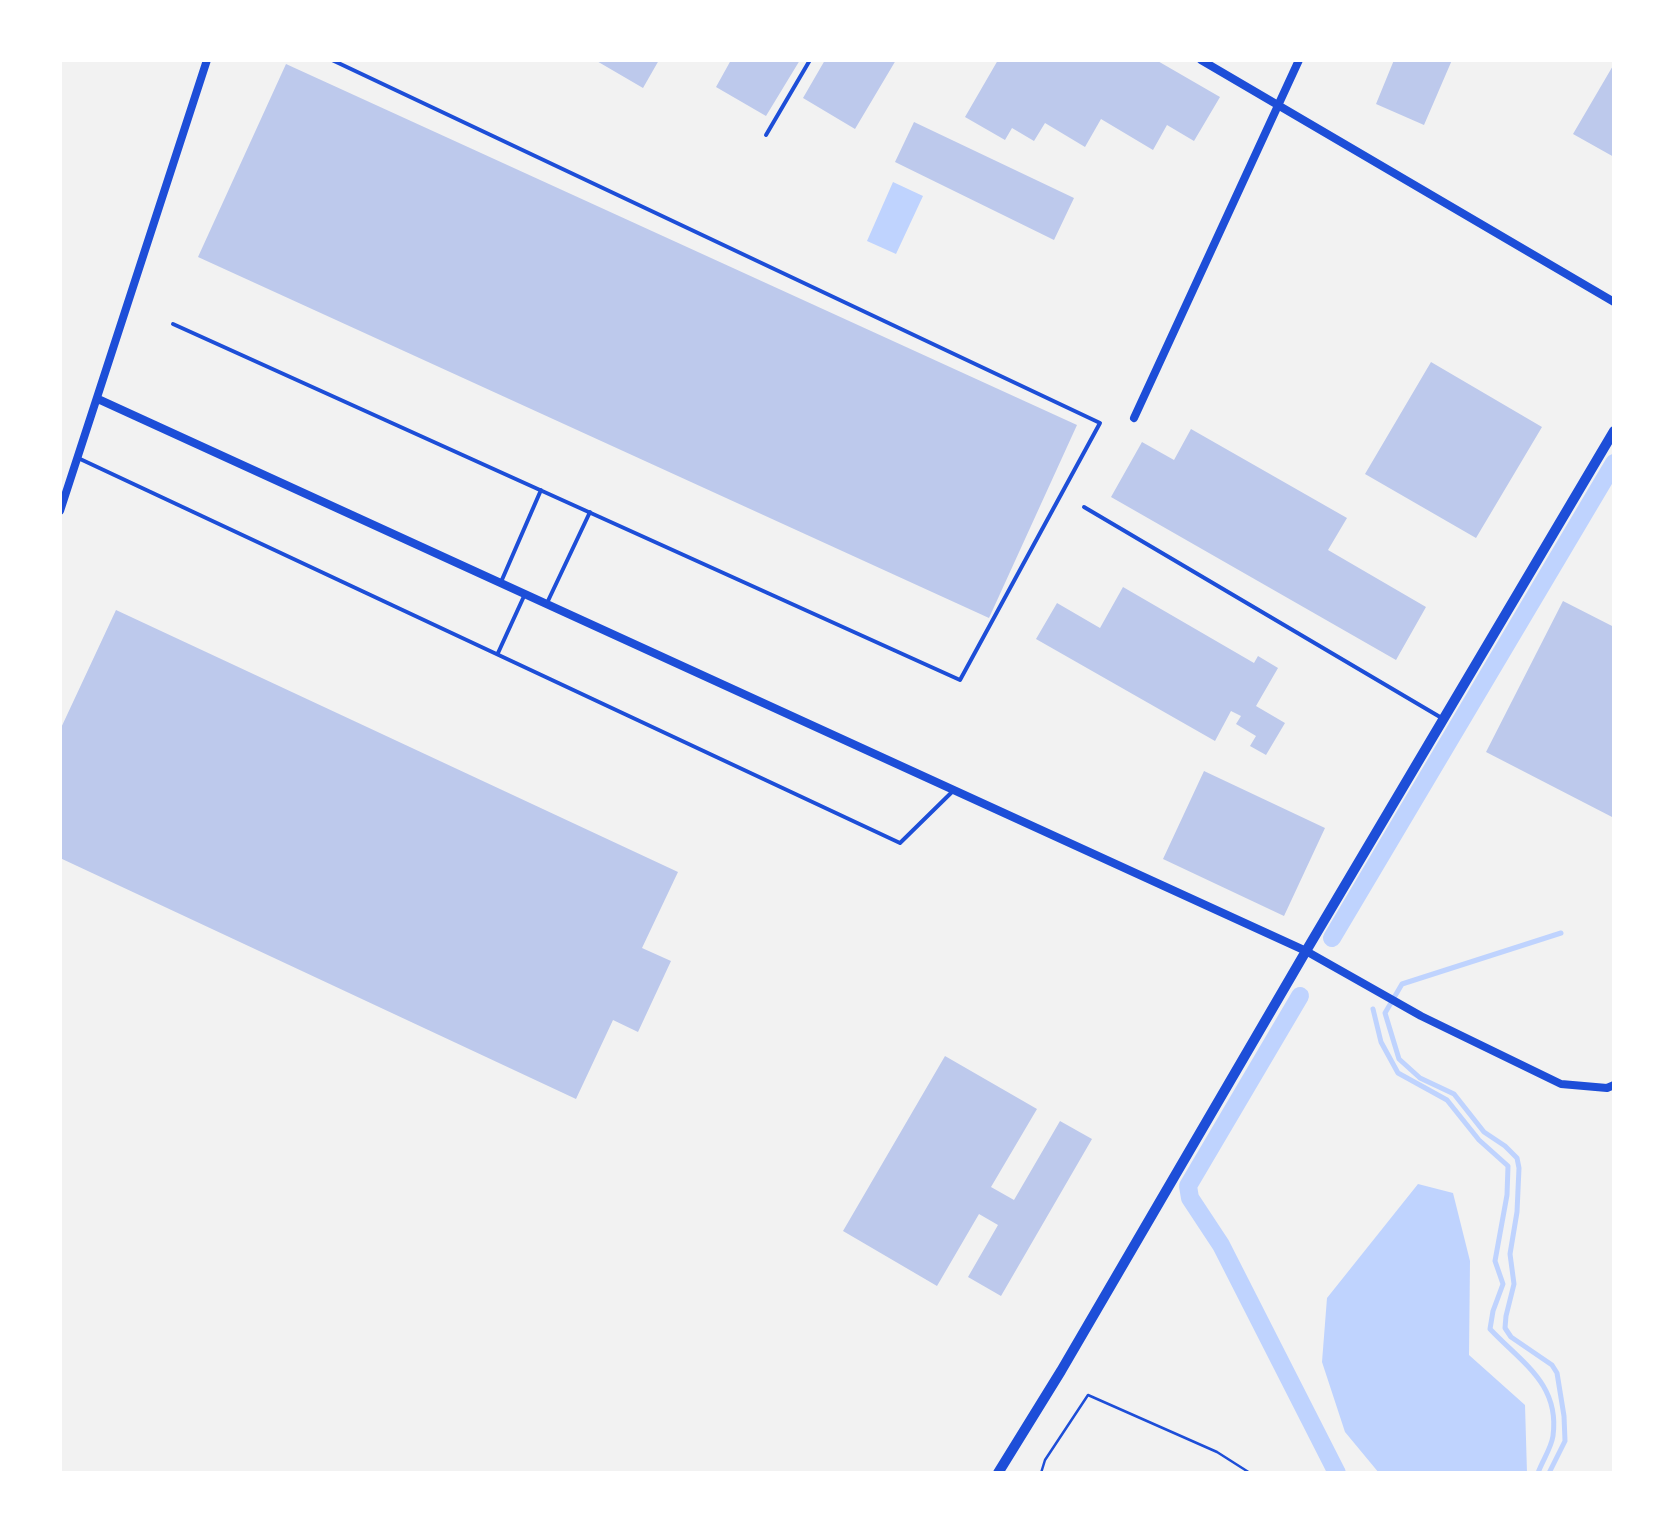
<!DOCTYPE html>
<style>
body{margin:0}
#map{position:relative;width:1674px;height:1533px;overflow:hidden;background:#f2f2f2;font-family:"PT Sans",sans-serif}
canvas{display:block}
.frame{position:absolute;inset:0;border:62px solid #fff;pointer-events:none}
</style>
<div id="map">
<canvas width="1674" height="1533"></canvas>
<div class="frame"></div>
</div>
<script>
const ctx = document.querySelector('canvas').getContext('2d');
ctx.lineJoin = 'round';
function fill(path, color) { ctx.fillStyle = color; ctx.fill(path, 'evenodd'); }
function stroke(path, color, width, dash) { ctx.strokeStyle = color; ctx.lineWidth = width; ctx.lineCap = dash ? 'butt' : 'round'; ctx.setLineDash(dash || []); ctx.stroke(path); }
const water = new Path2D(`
 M893,182L923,196L896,254L867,241Z
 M1418,1184L1453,1193L1470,1261L1469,1355L1525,1405L1527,1473H1379L1345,1432L1322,1362L1327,1298Z`);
const stream = new Path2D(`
 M1373,1009L1381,1042L1398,1073L1447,1100L1479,1140L1508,1166L1507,1195L1495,1261L1503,1284L1493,1311L1490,1329C1522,1363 1560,1384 1553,1436C1551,1449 1542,1461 1538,1473
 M1549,1473L1565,1441L1564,1416L1557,1373L1552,1365L1511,1337L1505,1328L1506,1316L1514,1284L1510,1254L1517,1212L1519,1168L1517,1158L1505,1146L1484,1132L1454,1094L1420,1078L1399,1059L1385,1013L1402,984L1561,933`);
const canal = new Path2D(`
 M1332,938L1614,463
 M1300,996L1188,1186L1190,1198L1221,1245L1337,1473`);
const building = new Path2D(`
 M595,60H659L643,88Z
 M731,60H800L766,116L716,87Z
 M825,60H896L855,129L803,98Z
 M998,60H1156L1220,97L1194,141L1167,125L1153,150L1101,119L1085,147L1045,123L1034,141L1012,128L1005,140L965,117Z
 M1394,60H1452L1424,125L1376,104Z
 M286,64L1077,425L989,618L198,257Z
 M1614,64V157L1573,134Z
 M914,122L1074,198L1054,240L895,162Z
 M1431,362L1542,427L1476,538L1365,474Z
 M1191,429L1347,518L1328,550L1426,607L1396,660L1111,497L1142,442L1174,460Z
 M1123,587L1254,663L1258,656L1278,668L1256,706L1285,723L1266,755L1250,746L1256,736L1236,724L1241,716L1231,711L1215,741L1036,639L1057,603L1100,628Z
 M1563,601L1614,627V818L1486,752Z
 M116,610L678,872L642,948L671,961L638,1032L613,1020L576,1099L60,858V730Z
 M1204,771L1325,828L1284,916L1163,859Z
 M945,1056L1037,1109L991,1187L1014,1200L1060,1121L1092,1139L1001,1296L968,1277L998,1225L979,1214L937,1286L843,1231Z`);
const path = new Path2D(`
 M1041,1473L1045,1460L1088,1395L1217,1452L1250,1473`);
const service = new Path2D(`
 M766,135L810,60
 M173,324L960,680L1100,423L332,60
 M78,458L900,843L952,792
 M1084,507L1440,717
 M501,582L541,490
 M547,603L590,512
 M498,653L525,594`);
const minor = new Path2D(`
 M1201,60L1614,302
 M98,399L1306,951L1421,1016L1561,1084L1607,1088L1614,1085
 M1134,418L1299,60
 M60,511L207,60`);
const secondary = new Path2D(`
 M998,1473L1061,1371L1306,951L1614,431`);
fill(water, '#bfd3fe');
stroke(stream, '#bfd3fe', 5);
stroke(canal, '#bfd3fe', 18);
fill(building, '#bdc9ec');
stroke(path, '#1d4ed8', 2.5);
stroke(service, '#1d4ed8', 4);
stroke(minor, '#1d4ed8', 8);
stroke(secondary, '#1d4ed8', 10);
</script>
